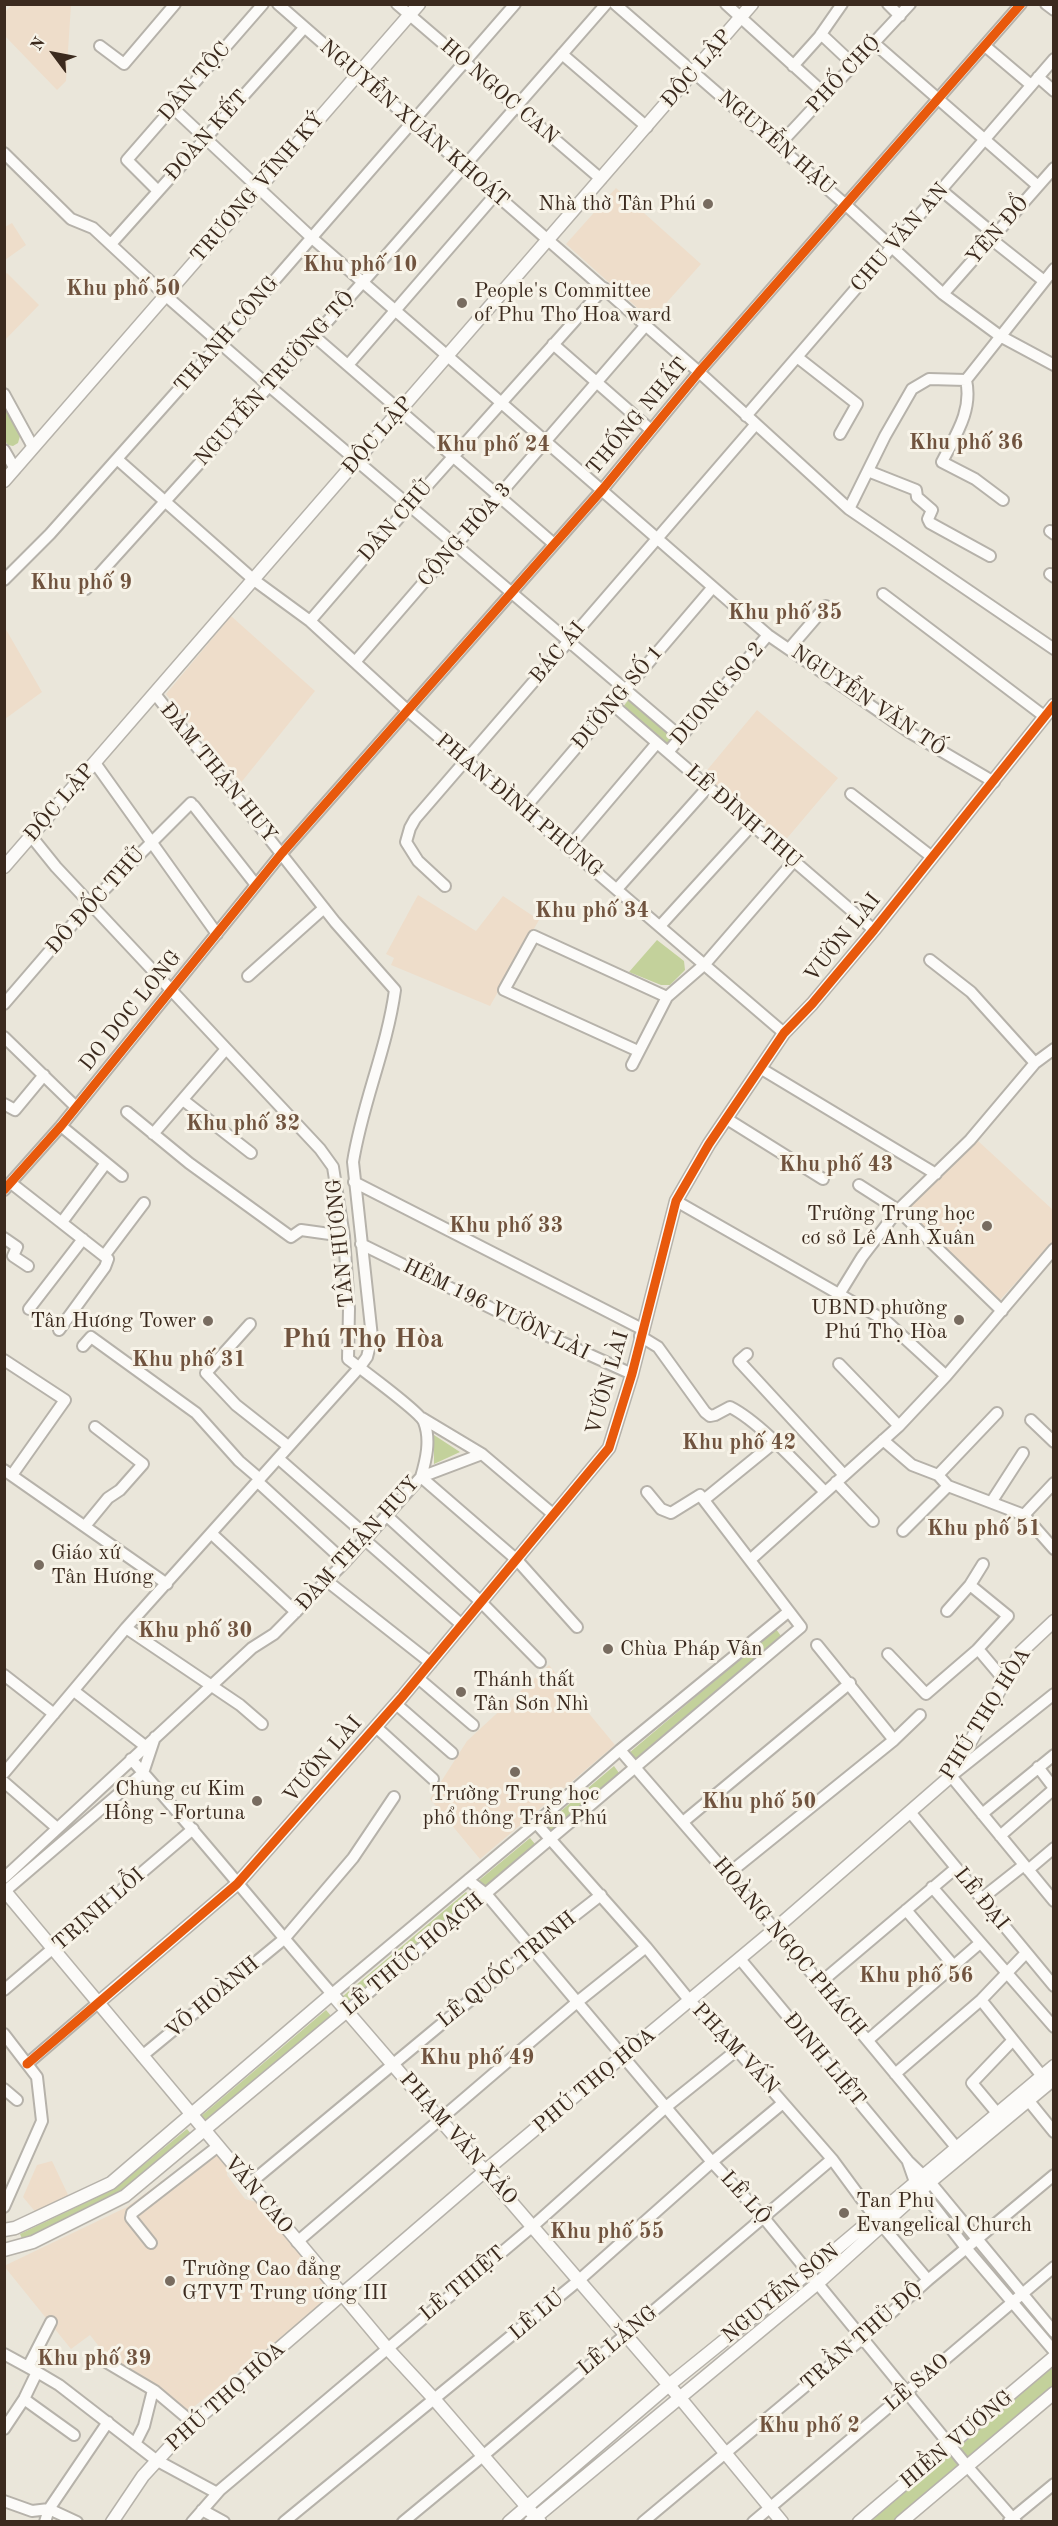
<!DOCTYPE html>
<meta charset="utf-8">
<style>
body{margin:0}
#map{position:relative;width:1058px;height:2526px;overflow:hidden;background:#eae6da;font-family:"Old Standard TT",serif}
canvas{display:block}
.frame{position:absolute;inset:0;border:6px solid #3b2a1e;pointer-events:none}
.north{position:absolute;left:24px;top:24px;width:60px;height:60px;-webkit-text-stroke:4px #f7f3e8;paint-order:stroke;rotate:302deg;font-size:16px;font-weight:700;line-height:24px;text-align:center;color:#3b2a1e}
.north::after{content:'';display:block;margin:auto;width:21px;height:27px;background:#3b2a1e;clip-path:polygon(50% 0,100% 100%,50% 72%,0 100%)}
</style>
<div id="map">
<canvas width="1058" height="2526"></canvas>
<div class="frame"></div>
<div class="north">N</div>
</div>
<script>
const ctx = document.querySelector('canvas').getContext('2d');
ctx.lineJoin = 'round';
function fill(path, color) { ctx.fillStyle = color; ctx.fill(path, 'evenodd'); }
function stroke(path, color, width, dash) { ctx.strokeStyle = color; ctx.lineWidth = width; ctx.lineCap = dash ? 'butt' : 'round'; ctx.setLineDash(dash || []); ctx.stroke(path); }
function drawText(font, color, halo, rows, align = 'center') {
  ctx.font = font + ' "Old Standard TT",serif'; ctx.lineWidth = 6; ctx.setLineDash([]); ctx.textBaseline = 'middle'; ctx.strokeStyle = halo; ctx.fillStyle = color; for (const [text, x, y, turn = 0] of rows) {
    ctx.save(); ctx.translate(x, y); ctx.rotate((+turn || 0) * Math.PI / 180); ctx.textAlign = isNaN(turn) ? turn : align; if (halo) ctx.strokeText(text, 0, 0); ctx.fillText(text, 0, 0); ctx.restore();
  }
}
const built = new Path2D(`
 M13,4L71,5L66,81L57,90L5,36V12Z
 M616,188L701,264L651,320L566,244Z
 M12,223L26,245L5,260V227Z
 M7,273L39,305L5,340L4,275Z
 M231,616L315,691L239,785L166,694Z
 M4,626L42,692L5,719H4Z
 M757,710L838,778L783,843L703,775Z
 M418,895L476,931L503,896L539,920L490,1006L391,965L394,958L386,954Z
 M977,1140L1053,1210V1242L998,1302L904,1210Z
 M549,1665L615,1745L480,1859L430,1799L467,1741Z
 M210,2146L228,2166L227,2175L245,2199L256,2202L335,2294L186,2413L111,2362L90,2335L71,2349L4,2266L127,2207Z
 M52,2161L70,2199L37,2214L23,2197L37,2165Z`);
const green = new Path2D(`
 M5,409L20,436L18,443L13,446L8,445L5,441Z
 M629,699L673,736L666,745L623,707Z
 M657,940L684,961L685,970L670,985H661L629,972Z
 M434,1435L460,1452L434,1464Z
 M776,1629L781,1636L635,1759L629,1753Z
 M614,1766L619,1773L548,1833L542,1827Z
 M530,1838L535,1844L483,1888L477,1882Z
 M466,1892L472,1899L348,2003L342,1997Z
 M326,2010L332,2017L205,2123L200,2117Z
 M187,2129L192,2135L118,2194L23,2241L20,2234L114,2189Z
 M1053,2367V2387L968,2459L959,2447Z
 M950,2454L960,2466L894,2521L870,2522Z`);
const minor = new Path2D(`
 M278,4L699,372L849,509L1054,649
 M397,4L601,179
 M615,4L846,205L943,294L1000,336L1054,365
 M726,4L826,95
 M888,4L900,16
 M1046,4L1054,10
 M821,34L854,65
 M874,43L1038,186
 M100,46L124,64L175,4
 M985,46L1031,85
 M562,54L647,127
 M793,66L819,37L842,4
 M1038,77L1054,91
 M173,108L312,238L768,635L909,732L994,782
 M778,146L910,4
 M4,153L71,219L93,228L165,295L269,386L681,737
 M941,190L995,235
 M158,191L127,160L263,4
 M991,239L1044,281
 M111,244L304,28
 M943,294L1054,168
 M314,336L554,544
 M553,344L651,430
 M797,357L857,404L840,434
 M348,365L495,195
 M966,380C973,411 955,436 942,462L975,479L1003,500
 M4,394L33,447
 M746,416L1054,59
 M4,450L15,469
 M117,459L254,580L310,621L407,710L784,1033
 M868,471L916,490L917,497L932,510L928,519L930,523L990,556
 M849,509L885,436L912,389L929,379L966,380L1054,269
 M1050,531L1054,534
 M1050,574L1054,577
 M4,580L50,534L220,343L515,4
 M86,589L363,282L606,4
 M883,594L1044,716
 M310,621L409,506L604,288
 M789,649L826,606
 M355,662L646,325
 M612,704L874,930
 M668,752L768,635
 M95,763L217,934
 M851,794L932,857
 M194,806L256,885
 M523,810L713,587
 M568,848L657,743
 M445,886L418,861L406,842L410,828L415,819L756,424
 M617,889L708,787
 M660,926L752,825
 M930,960L971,992L1035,1063
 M248,976L324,908
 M4,1004L90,904L191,803
 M4,1037L76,1107
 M638,1051L504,990L534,936L667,997
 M632,1065L667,997L705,964L794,861
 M760,1068L936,1174
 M183,1100L251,1153
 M4,1104L15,1110L44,1075
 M127,1112L189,1163L291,1237L301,1230L344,1236
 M727,1119L823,1179
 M61,1126L122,1176
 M153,1134L226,1049
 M354,1182L642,1329
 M11,1183L108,1259L105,1267L59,1330
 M859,1185L898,1210L1002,1311
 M4,1190L61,1126L282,853L602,490L699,372L1021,4
 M676,1201L886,1321L946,1376
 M62,1222L106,1163
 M4,1238L17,1247L13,1256L28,1266
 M361,1244L548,1336L632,1374
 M104,1256L144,1203
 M838,1296L862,1257L898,1210L970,1140L1035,1063L1054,1049
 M29,1309L83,1239
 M250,1324L206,1373L236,1405L288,1446
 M640,1336L658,1347L705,1412L710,1416L715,1415L730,1407C760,1422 800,1467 825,1492
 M83,1346L91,1337L196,1413L239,1461L260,1479
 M747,1354L739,1361L844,1475
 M4,1360L65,1400L12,1475
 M839,1364L899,1426
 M422,1418L482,1454L554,1515
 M1031,1420L1054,1442
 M883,1440L912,1465L938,1475L948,1486L1024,1515L1054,1549
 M482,1454L421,1477L517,1560L577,1627
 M279,1459L367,1536
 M4,1470L167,1584
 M938,1475L997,1413
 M258,1482L345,1562
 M836,1482L873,1521
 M705,1499L775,1442
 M992,1501L1023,1453
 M1024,1515L1054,1483
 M387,1516L481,1602L540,1662
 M85,1526L108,1498L120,1490L143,1464L95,1427
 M903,1531L948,1486
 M212,1534L296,1612
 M365,1540L462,1625
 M750,1560L899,1426L946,1376L1054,1249
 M327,1581L431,1663
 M947,1611L970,1585
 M126,1628L240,1705L262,1724
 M817,1645L894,1740
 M978,1649L1005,1681
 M888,1654L926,1694L977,1650L1008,1616L970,1585L983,1564
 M4,1675L54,1714
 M418,1678L473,1725
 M74,1691L149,1749
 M1054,1694L951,1776L1054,1901
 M396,1704L452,1753
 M376,1727L433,1779
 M620,1750L775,1929L956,2147
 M131,1759C200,1836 264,1916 332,1994L536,1823L620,1750L788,1612
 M1038,1767L1054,1788
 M4,1773L126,1628L359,1368L367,1357L372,1337L353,1162C362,1104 387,1049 395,990L335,922L155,694
 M4,1782L57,1828
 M910,1812L1054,1986
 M982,1814L1054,1755
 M683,1822L850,1683
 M536,1823L646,1947L690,2001L737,2050L832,2159L874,2216L928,2280
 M1000,1836L1054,1789
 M1028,1870L1054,1848
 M728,1874L894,1740L920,1715
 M4,1878L252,1648L274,1634L345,1562L421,1477C426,1460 431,1440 424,1422C420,1412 361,1369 348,1359L349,1309L344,1236L333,1167L320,1149L56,867L31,836
 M468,1880L487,1895L712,2162L764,2218L967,2466L1016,2522
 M932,1887L1054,2027
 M4,1892L143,1773L155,1737
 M981,1899L1024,1865
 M906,1910L953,1965
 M740,1959L908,2161L930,2182L1054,2332
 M820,1983L956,1868
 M4,1990L193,1829
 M981,2000L1042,2076
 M347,2011L801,1627L700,1495L671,1513L661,1509L647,1492
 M4,2034L37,2077L42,2121L4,2207
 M868,2040L980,1943
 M142,2056L284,1939L353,1858L394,1797
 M27,2064L99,2002
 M895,2074L981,2000L1025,1954
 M4,2089L17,2100
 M1024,2095L1054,2132
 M997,2113L972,2083L1013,2040
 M908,2162L915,2182L966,2248L1054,2351
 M249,2184L533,1948L601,1895
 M297,2242L576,2003L646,1947
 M151,2243L131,2218L132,2213L217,2147
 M4,2354L37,2372L24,2399L4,2429
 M101,2359L155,2391L193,2423
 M28,2367L51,2322
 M37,2372L59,2385L156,2460L217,2493
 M24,2399L74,2435
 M135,2444L144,2426L153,2390
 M4,2501L32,2511L49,2509L77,2522
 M202,2510L224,2522
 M1009,2521L1054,2484
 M45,2522L49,2509L108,2422
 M192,2522L220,2490L533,2226L666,2107L737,2050
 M284,2522L578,2281L712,2162L783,2103
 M403,2522L484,2455L832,2159
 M643,2522L863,2338L928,2280L1054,2175
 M753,2522L1054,2267`);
const tertiary = new Path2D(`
 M4,481L419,4
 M4,867L752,4
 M4,1890L387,2348L435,2400L540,2522
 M99,2002L237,1884L402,1697L609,1448L632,1374L676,1201L709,1144L784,1033L812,1004L874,930L1054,705
 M4,2230L15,2228L111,2183L332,1994L680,2398L782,2522
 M4,2250L33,2242L125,2196L347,2011
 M112,2522L143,2476L188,2427L485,2171L775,1929L951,1776L1021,1652L1054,1621
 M509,2522L669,2385L809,2272L1054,2066
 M530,2522L818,2283L930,2182L1054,2079
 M859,2522L1054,2357
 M901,2522L1054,2393`);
const cycleway = new Path2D(`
 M4,1190L61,1126L282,853L602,490L699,372L1021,4
 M27,2064L237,1884L402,1697L609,1448L632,1374L676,1201L709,1144L784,1033L812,1004L874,930L1054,705`);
const markers = [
 [708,204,6,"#786c60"],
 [462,303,6,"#786c60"],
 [987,1226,6,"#786c60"],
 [959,1320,6,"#786c60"],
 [208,1321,6,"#786c60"],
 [39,1565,6,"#786c60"],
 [608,1649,6,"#786c60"],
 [461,1692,6,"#786c60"],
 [515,1772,6,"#786c60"],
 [257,1801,6,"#786c60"],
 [844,2213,6,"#786c60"],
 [170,2281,6,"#786c60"]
];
const streetNames = [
 ["ĐỘC LẬP",697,69,-49],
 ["PHỐ CHỢ",844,75,-47],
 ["DÂN TỘC",195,82,-49],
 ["HO NGOC CAN",499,92,41],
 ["NGUYỄN XUÂN KHOÁT",414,124,41],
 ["ĐOÀN KẾT",207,136,-48],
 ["NGUYỄN HẬU",776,143,41],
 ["TRƯƠNG VĨNH KÝ",258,188,-49],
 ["YÊN ĐỔ",998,231,-49],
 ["CHU VĂN AN",900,238,-49],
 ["THÀNH CÔNG",227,335,-49],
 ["NGUYỄN TRƯỜNG TỘ",275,379,-48],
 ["THỐNG NHẤT",638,417,-50],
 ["ĐỘC LẬP",378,436,-49],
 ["DÂN CHỦ",396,521,-49],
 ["CỘNG HÒA 3",465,535,-49],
 ["BÁC ÁI",558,653,-50],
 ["DUONG SO 2",718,694,-49],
 ["ĐƯỜNG SỐ 1",618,698,-50],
 ["NGUYỄN VĂN TỐ",868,701,34],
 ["ĐÀM THẬN HUY",218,773,51],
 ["ĐỘC LẬP",60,803,-49],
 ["PHAN ĐÌNH PHÙNG",519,806,40],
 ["LÊ ĐÌNH THỤ",743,817,41],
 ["ĐÔ ĐỐC THỦ",96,901,-48],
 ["VƯỜN LÀI",843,938,-51],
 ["DO DOC LONG",131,1011,-51],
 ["TÂN HƯƠNG",341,1243,-96],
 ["HẺM 196 VƯỜN LÀI",496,1310,26],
 ["VƯỜN LÀI",608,1383,-74],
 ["ĐÀM THẬN HUY",358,1544,-48],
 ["PHÚ THỌ HÒA",986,1714,-58],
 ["VƯỜN LÀI",323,1760,-49],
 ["LÊ ĐẠI",981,1899,51],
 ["TRỊNH LỖI",99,1910,-41],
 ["HOÀNG NGỌC PHÁCH",789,1947,50],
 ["LÊ THÚC HOẠCH",413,1955,-40],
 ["LÊ QUỐC TRINH",507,1970,-39],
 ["VÕ HOÀNH",213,1998,-40],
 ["PHẠM VẤN",735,2049,47],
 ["ĐINH LIỆT",824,2060,50],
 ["PHÚ THỌ HÒA",595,2081,-40],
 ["PHẠM VĂN XẢO",458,2139,49],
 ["VĂN CAO",258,2195,50],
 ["LÊ LỘ",745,2198,48],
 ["LÊ THIỆT",463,2284,-40],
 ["NGUYỄN SƠN",781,2294,-39],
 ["LÊ LƯ",537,2316,-40],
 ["TRẦN THỦ ĐỘ",862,2337,-41],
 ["LÊ LĂNG",618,2341,-40],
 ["LÊ SAO",917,2383,-40],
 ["PHÚ THỌ HÒA",226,2397,-42],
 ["HIỀN VƯƠNG",957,2440,-40]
];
const poiNames = [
 ["Nhà thờ Tân Phú",696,204,"right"],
 ["People's Committee",474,291],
 ["of Phu Tho Hoa ward",474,315],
 ["Trường Trung học",975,1214,"right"],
 ["cơ sở Lê Anh Xuân",975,1238,"right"],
 ["UBND phường",947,1308,"right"],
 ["Phú Thọ Hòa",947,1332,"right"],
 ["Tân Hương Tower",196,1321,"right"],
 ["Giáo xứ",51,1553],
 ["Tân Hương",51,1577],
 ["Chùa Pháp Vân",620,1649],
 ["Thánh thất",473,1680],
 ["Tân Sơn Nhì",473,1704],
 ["Chung cư Kim",245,1789,"right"],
 ["Hồng - Fortuna",245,1813,"right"],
 ["Trường Trung học",515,1794,"center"],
 ["phổ thông Trần Phú",515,1818,"center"],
 ["Tan Phu",856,2201],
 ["Evangelical Church",856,2225],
 ["Trường Cao đẳng",182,2269],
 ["GTVT Trung ương III",182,2293]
];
const neighbourhoodNames = [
 ["Khu phố 10",360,265],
 ["Khu phố 50",123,289],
 ["Khu phố 36",966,443],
 ["Khu phố 24",493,445],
 ["Khu phố 9",81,583],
 ["Khu phố 35",785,613],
 ["Khu phố 34",592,911],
 ["Khu phố 32",243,1124],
 ["Khu phố 43",836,1165],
 ["Khu phố 33",506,1226],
 ["Khu phố 31",189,1360],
 ["Khu phố 42",739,1443],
 ["Khu phố 51",984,1529],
 ["Khu phố 30",195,1631],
 ["Khu phố 50",759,1802],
 ["Khu phố 56",916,1976],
 ["Khu phố 49",477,2058],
 ["Khu phố 55",607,2232],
 ["Khu phố 39",94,2359],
 ["Khu phố 2",809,2426]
];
const districtNames = [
 ["Phú Thọ Hòa",363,1340]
];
fill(built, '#eeddca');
fill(green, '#c3d19b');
stroke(minor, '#b6b2aa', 14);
stroke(tertiary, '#b6b2aa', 15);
stroke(minor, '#fcfbf9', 10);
stroke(tertiary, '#fcfbf9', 12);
stroke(cycleway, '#e8590c', 9);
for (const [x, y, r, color] of markers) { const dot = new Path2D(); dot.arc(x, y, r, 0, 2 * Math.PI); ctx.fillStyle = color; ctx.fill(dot); stroke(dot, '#f7f3e8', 2); }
drawText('21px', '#3b2a1e', '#f7f3e8', streetNames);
drawText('21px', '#3b2a1e', '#f7f3e8', poiNames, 'left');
drawText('bold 22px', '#70533e', '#f7f3e8', neighbourhoodNames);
drawText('bold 27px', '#70533e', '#f7f3e8', districtNames);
</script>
